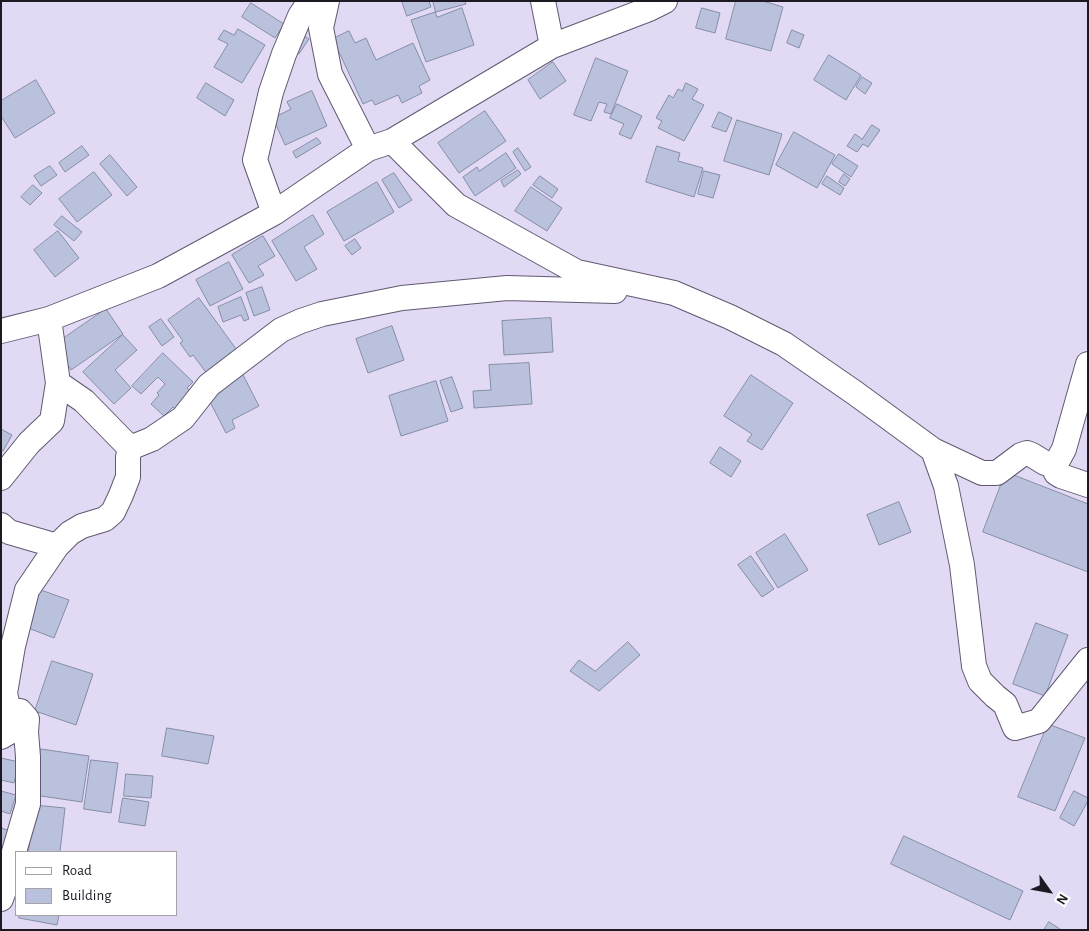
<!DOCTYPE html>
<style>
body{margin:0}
#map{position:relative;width:1089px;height:931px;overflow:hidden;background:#e2daf5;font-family:"Alegreya Sans",sans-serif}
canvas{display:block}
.frame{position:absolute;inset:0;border:2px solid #1d1a24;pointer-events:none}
.legend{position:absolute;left:15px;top:851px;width:162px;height:65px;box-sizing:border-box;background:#fff;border:1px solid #a5a3a7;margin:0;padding:6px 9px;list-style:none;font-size:15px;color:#1d1a24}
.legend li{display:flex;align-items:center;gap:10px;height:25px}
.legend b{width:25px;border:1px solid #a5a3a7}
.north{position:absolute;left:1024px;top:866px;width:50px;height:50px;-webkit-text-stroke:4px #fff;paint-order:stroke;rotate:122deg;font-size:14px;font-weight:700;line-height:20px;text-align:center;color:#1d1a24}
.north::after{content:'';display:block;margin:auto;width:18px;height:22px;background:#1d1a24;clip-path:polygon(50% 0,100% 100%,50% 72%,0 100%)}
</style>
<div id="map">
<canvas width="1089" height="931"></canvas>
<div class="frame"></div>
<ul class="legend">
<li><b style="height:6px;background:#fff"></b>Road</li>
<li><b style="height:14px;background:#b9c1dc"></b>Building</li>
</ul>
<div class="north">N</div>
</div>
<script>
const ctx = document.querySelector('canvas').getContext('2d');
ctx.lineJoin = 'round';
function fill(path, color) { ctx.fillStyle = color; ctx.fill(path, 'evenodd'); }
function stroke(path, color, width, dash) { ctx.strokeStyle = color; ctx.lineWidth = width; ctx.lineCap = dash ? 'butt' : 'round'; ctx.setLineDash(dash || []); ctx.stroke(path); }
const building = new Path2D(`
 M402,1H429L431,7L407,16Z
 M433,1H465L466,4L436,12Z
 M736,1H763L783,7L771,51L726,39Z
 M251,3L284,24L275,38L242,17Z
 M462,8L474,45L426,62L411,20L435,12L437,17Z
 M702,8L720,13L715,33L696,28Z
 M238,29L265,45L242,83L214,67L228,44L218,39L224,30L234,35Z
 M792,30L804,35L799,48L787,43Z
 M349,31L355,43L366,38L376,60L413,43L430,80L419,86L422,93L402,103L398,95L375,105L372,100L363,104L333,39Z
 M298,32L309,39L299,54L288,47Z
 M829,55L861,75L846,100L814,80Z
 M596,58L628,71L611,114L604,112L607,104L599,102L591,121L574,115Z
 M553,62L566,81L540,99L528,80Z
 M862,77L872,83L865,94L856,87Z
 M36,80L55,113L15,138L1,116V101Z
 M206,83L234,100L225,116L197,98Z
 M686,83L698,89L692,99L704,105L684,141L658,128L662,121L656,118L669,95L673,98L678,89L682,91Z
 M312,91L327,126L285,145L273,118L291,109L287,102Z
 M617,104L642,116L631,139L619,134L624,124L610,118Z
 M485,111L506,141L459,173L438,143Z
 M719,112L732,118L726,132L712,127Z
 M737,120L782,134L769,175L724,161Z
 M872,125L880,130L868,147L863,144L857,152L847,146L855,134L862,139Z
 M794,132L835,155L817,188L776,165Z
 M317,138L321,143L296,158L293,152Z
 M82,146L89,155L65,172L59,163Z
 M657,146L680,153L678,161L703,168L694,197L646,182Z
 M518,148L531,167L525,171L513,152Z
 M506,153L516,168L475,196L463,177L477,167L479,171Z
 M839,154L858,166L851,177L832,164Z
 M110,155L137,187L127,196L100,164Z
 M50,166L57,175L41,186L34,176Z
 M518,170L521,174L504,187L501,181Z
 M704,171L720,175L713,198L698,194Z
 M94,172L112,195L77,222L59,199Z
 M394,173L412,200L399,208L382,180Z
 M844,174L850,179L845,186L839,182Z
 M540,176L558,189L552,198L533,185Z
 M827,176L844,188L840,195L822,184Z
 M377,182L394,212L344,241L327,212Z
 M33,185L42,193L30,205L21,197Z
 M531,187L562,208L547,231L515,211Z
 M313,215L324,234L304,247L317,269L296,281L272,241Z
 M62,216L82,232L74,241L54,225Z
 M58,231L79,258L55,277L34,250Z
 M263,236L275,256L258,266L264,275L249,283L232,255Z
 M355,239L361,248L352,255L345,246Z
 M229,262L243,289L210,306L196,280Z
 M262,287L270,310L254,316L246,293Z
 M241,297L249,319L244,321L241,315L223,322L218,307Z
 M199,298L239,353L208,375L193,355L190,357L180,343L183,341L168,320Z
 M106,309L123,334L71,370L54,345Z
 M551,318L553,352L504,355L502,321Z
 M161,319L174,337L162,346L149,327Z
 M392,326L404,360L368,373L356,339Z
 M123,335L137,350L115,370L131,388L114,404L83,372Z
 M163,353L193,382L187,388L193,394L177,411L173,407L164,416L151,404L159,395L157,393L165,384L158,377L141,394L132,386Z
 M529,363L532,404L474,408L473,391L491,390L489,365Z
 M242,373L259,406L232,420L235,428L226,433L205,392Z
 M751,375L793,403L762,450L747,441L752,434L724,416Z
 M452,377L463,408L451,412L440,381Z
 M436,381L448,421L401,436L389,396Z
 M1,429L12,435L3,451L1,450Z
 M720,447L741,461L731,477L710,463Z
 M1006,472L1088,504V572L983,532Z
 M899,502L911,532L879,545L867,515Z
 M785,534L808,570L778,588L756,553Z
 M751,556L774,589L762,597L738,565Z
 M38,589L69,600L54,638L23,626Z
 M1036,623L1068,635L1045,696L1013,684Z
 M628,642L640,655L599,691L570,671L579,660L595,671Z
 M52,661L93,674L76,725L35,711Z
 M1048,724L1085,738L1055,811L1018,797Z
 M167,728L214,736L208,764L162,756Z
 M41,749L89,756L82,802L34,795Z
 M1,758L19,762L14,783L1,780Z
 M91,760L118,763L111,813L84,809Z
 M126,774L153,776L151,798L124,796Z
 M1,791L16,795L10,814L1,811Z
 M1074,791L1088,798V801L1074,826L1060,818Z
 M123,798L149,802L145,826L119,822Z
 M34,805L65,808L60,852H29Z
 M1,828L14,832L1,869Z
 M904,836L1023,891L1010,920L891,864Z
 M20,915H59L57,925L19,918Z
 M1049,922L1060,929V930H1044Z`);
const minor = new Path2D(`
 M327,1L321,28L330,74L368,149
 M543,1L552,46
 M392,141L456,205L577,272L674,293L730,317L784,344L855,393L933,450L982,473H997L1021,455L1027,453L1032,455L1045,463L1052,464L1058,460L1064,449L1088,364
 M274,213L255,160L271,92L284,54L300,16L310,1
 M49,319L58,383L84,401L130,448
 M1,331L49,319L158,276L274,213L368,149L392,141L552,46L649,9L665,1
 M130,448L152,439L183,418L209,385L281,330L301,321L322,314L402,298L507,288L615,291
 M933,450L946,486L962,565L974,666L980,681L995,696L1005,704L1015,728L1039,721L1088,660
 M1052,464L1056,473L1061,476L1088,485
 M1,478L29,443L52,421L58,383
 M1,525L9,532L57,546
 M1,737L13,730L5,693L13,646L27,590L57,546L70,533L82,526L105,519L113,512L121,495L128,477V457L130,448
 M1,899L8,879L9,869L28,804V757L26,732L27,719L20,711`);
fill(building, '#b9c1dc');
stroke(building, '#858da6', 1);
stroke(minor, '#615971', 26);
stroke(minor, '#fff', 24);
</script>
